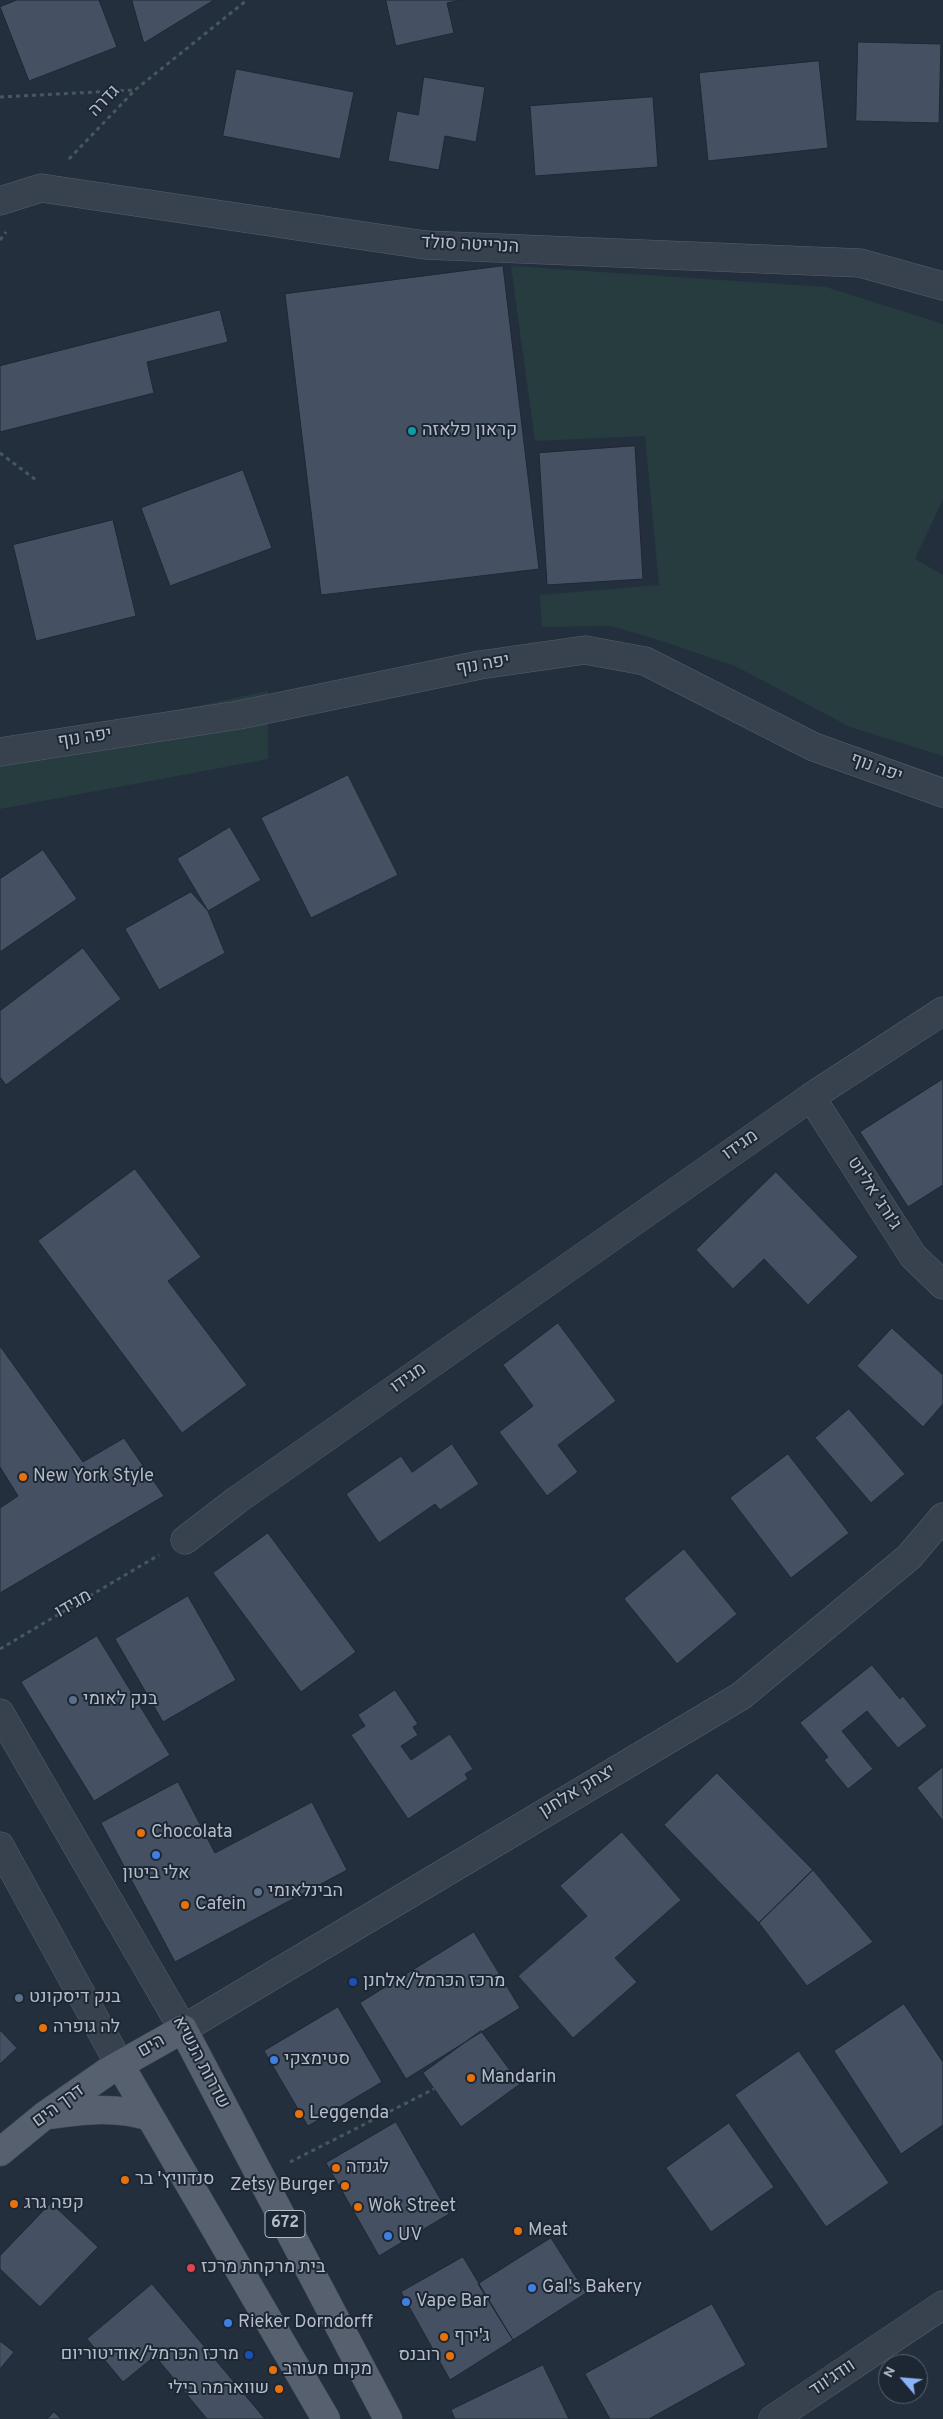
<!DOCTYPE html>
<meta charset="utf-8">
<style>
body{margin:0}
#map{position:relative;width:943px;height:2419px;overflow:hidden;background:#242f3e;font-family:Overpass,sans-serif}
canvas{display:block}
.north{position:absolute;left:878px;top:2354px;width:50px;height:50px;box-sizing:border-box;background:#1d2633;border:1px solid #59626f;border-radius:50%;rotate:297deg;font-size:14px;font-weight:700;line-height:20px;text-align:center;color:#b4bcc9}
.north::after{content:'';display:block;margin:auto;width:18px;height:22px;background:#8ab4f8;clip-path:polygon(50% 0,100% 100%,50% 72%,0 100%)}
</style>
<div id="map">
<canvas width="943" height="2419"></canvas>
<div class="north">N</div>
</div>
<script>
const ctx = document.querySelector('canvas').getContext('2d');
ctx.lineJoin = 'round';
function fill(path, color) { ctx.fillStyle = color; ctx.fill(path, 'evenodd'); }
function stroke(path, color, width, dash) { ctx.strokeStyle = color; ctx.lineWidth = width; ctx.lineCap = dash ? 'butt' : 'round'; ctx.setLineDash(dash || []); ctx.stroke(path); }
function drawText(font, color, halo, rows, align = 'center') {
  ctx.font = font + ' Overpass,Heebo,sans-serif'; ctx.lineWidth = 4; ctx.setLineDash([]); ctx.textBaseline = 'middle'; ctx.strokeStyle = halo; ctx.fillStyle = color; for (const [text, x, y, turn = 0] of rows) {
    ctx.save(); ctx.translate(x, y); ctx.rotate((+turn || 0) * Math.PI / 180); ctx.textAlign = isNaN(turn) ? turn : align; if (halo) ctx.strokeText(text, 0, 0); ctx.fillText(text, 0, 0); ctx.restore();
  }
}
const green = new Path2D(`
 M511,266L826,287L943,324V499L915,559L943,575V756L850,727L737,667L662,641L611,626L542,627L540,595L659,585L645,436L535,441Z
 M268,691V759L0,809V748Z`);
const building = new Path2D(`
 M17,0H99L117,47L29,81L0,7Z
 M132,0H214L144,43Z
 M386,0H461L447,3L454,33L396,46Z
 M858,42L941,44L939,123L856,121Z
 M819,61L828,148L708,161L699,73Z
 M236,69L354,92L340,159L223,136Z
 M424,77L485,87L476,142L445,136L439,170L388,161L397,111L418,115Z
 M653,97L658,167L535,176L530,106Z
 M503,266L539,569L321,595L285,294Z
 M220,310L228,342L147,362L154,393L0,432V366Z
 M635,446L643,579L547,585L539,453Z
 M243,470L272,548L170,586L141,508Z
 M113,520L136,616L36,641L13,545Z
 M348,775L398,875L311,918L261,818Z
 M230,827L261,880L208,911L177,859Z
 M43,850L77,899L0,952V879Z
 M191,892L208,911L225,953L159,990L125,929Z
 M83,948L121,999L6,1085L0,1077V1011Z
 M943,1079V1185L908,1207L860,1132Z
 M135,1169L201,1257L168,1281L247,1385L182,1433L38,1241Z
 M776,1172L858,1257L808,1305L764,1259L733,1289L696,1250Z
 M558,1323L616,1401L558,1445L578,1472L547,1496L499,1432L533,1406L503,1365Z
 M892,1328L943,1375V1404L923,1427L857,1366Z
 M0,1346L83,1462L124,1438L164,1496L0,1593V1508L18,1496L0,1467Z
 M849,1409L905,1474L871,1503L815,1438Z
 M452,1444L479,1484L440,1510L435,1504L379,1543L346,1494L401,1456L412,1472Z
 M788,1454L849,1533L791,1578L730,1498Z
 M268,1533L356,1652L301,1692L213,1573Z
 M684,1549L737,1614L677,1664L624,1599Z
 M188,1596L236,1680L163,1722L115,1639Z
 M97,1636L170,1755L94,1801L21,1682Z
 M872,1665L900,1699L903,1696L927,1726L898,1748L867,1711L842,1731L873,1769L848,1789L824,1760L828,1757L800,1723Z
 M395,1690L418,1724L413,1727L418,1735L401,1746L411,1760L450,1734L473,1769L465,1774L468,1779L408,1819L351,1735L365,1726L358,1715Z
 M943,1767V1821L917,1788Z
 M717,1773L813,1870L759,1923L664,1825Z
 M178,1782L215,1853L312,1802L347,1870L175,1962L101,1823Z
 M622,1832L681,1900L615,1958L637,1982L573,2038L518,1976L587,1916L560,1886Z
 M813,1870L873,1942L807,1986L759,1923Z
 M474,1932L520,2008L406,2079L360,2003Z
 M904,2004L943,2062V2125L901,2154L834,2051Z
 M338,2007L382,2082L308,2126L264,2051Z
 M0,2030L17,2048L0,2064Z
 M481,2031L520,2084L461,2127L423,2073Z
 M799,2051L889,2183L826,2227L735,2095Z
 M396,2122L449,2214L379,2256L326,2163Z
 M729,2123L774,2187L711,2232L666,2168Z
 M51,2203L98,2247L40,2307L0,2269V2256Z
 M551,2238L586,2293L513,2340L478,2284Z
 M463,2257L513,2340L450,2380L401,2292Z
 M152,2284L265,2419H207L155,2356L123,2382L87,2339Z
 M712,2304L746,2365L649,2419H610L585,2374Z
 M0,2341L14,2352L0,2369Z
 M543,2365L569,2419H455L451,2410Z
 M54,2412L61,2419H47Z`);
const path = new Path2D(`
 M0,97L135,90
 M69,159L135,90L247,0
 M0,240L6,232
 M0,453L36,480
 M0,1649L159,1555
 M290,2162L434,2089`);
const minor = new Path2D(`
 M0,201L41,188L425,245L860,263L943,286
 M0,752L239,715L480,665L585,650L645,661L814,747L943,793
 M811,1097L913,1256L943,1285
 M185,1540L237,1500L811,1097L943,1011
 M0,1713L183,2029L741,1696L909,1557L943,1517
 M0,1846L120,2065
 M773,2419L943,2305`);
const major = new Path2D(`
 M120,2065L326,2419
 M50,2115C86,2110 115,2106 150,2117
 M0,2152L44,2116L107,2072L183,2029L388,2419`);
const markers = [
 [412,431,5,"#0f9aa8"],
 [23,1477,5,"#e8710a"],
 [73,1700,5,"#5c6f8a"],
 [141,1833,5,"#e8710a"],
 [156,1855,5,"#3f7fe0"],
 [258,1892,5,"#5c6f8a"],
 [185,1905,5,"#e8710a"],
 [353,1982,5,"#1a4fb4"],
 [19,1998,5,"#5c6f8a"],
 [43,2028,5,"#e8710a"],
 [274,2060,5,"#3f7fe0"],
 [471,2078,5,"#e8710a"],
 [299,2114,5,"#e8710a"],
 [336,2168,5,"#e8710a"],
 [125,2180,5,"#e8710a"],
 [345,2186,5,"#e8710a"],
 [14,2204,5,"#e8710a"],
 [358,2207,5,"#e8710a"],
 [518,2231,5,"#e8710a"],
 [388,2236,5,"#3f7fe0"],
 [191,2268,5,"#e0444e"],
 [532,2288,5,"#3f7fe0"],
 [406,2302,5,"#3f7fe0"],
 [228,2323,5,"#3f7fe0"],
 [444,2337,5,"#e8710a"],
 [249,2355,5,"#1a4fb4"],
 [450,2356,5,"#e8710a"],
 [273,2370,5,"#e8710a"],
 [279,2389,5,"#e8710a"]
];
const shields = [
 [285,2224,40]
];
const shieldNames = [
 ["672",285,2224]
];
const streetNames = [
 ["גדרה",105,102,-46],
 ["הנרייטה סולד",470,246,3],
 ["יפה נוף",483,666,-10],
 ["יפה נוף",85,739,-9],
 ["יפה נוף",876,769,20],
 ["מגידו",741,1146,-35],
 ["ג'ורג' אליוט",873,1194,57],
 ["מגידו",409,1379,-35],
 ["מגידו",74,1605,-30],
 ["יצחק אלחנן",578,1792,-31],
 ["הים",152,2047,-30],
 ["שדרות הנשיא",200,2063,62],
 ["דרך הים",59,2107,-36],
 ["וודג'ווד",833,2379,-34]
];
const poiNames = [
 ["קראון פלאזה",422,431],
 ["New York Style",33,1477],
 ["בנק לאומי",83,1700],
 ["Chocolata",151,1833],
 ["אלי ביטון",156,1874,"center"],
 ["הבינלאומי",268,1892],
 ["Cafein",195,1905],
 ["מרכז הכרמל/אלחנן",363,1982],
 ["בנק דיסקונט",29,1998],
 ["לה גופרה",53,2028],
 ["סטימצקי",284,2060],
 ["Mandarin",481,2078],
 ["Leggenda",309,2114],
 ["לגנדה",346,2168],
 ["סנדוויץ' בר",135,2180],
 ["Zetsy Burger",335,2186,"right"],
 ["קפה גרג",24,2204],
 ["Wok Street",368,2207],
 ["Meat",528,2231],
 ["UV",398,2236],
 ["בית מרקחת מרכז",201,2268],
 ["Gal's Bakery",542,2288],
 ["Vape Bar",416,2302],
 ["Rieker Dorndorff",238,2323],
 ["ג'ירף",454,2337],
 ["מרכז הכרמל/אודיטוריום",239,2355,"right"],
 ["רובנס",440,2356,"right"],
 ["מקום מעורב",283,2370],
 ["שווארמה בילי",269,2389,"right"]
];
fill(green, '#263c3f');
fill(building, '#455162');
stroke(building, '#1f2835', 1);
stroke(minor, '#565f6c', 29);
stroke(major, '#414a57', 29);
stroke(path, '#44595c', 3, [4, 4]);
stroke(minor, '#38414e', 28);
stroke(major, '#56606e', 28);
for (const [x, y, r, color] of markers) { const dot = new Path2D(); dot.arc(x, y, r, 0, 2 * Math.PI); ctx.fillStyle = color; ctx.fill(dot); stroke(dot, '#1d2633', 2); }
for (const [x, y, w] of shields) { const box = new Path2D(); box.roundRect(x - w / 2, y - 13.5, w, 27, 4); ctx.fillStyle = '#1d2633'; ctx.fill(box); stroke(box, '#b4bcc9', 1); }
drawText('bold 16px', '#b4bcc9', null, shieldNames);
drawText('18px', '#b4bcc9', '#1d2633', streetNames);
drawText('18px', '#b4bcc9', '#1d2633', poiNames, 'left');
</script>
